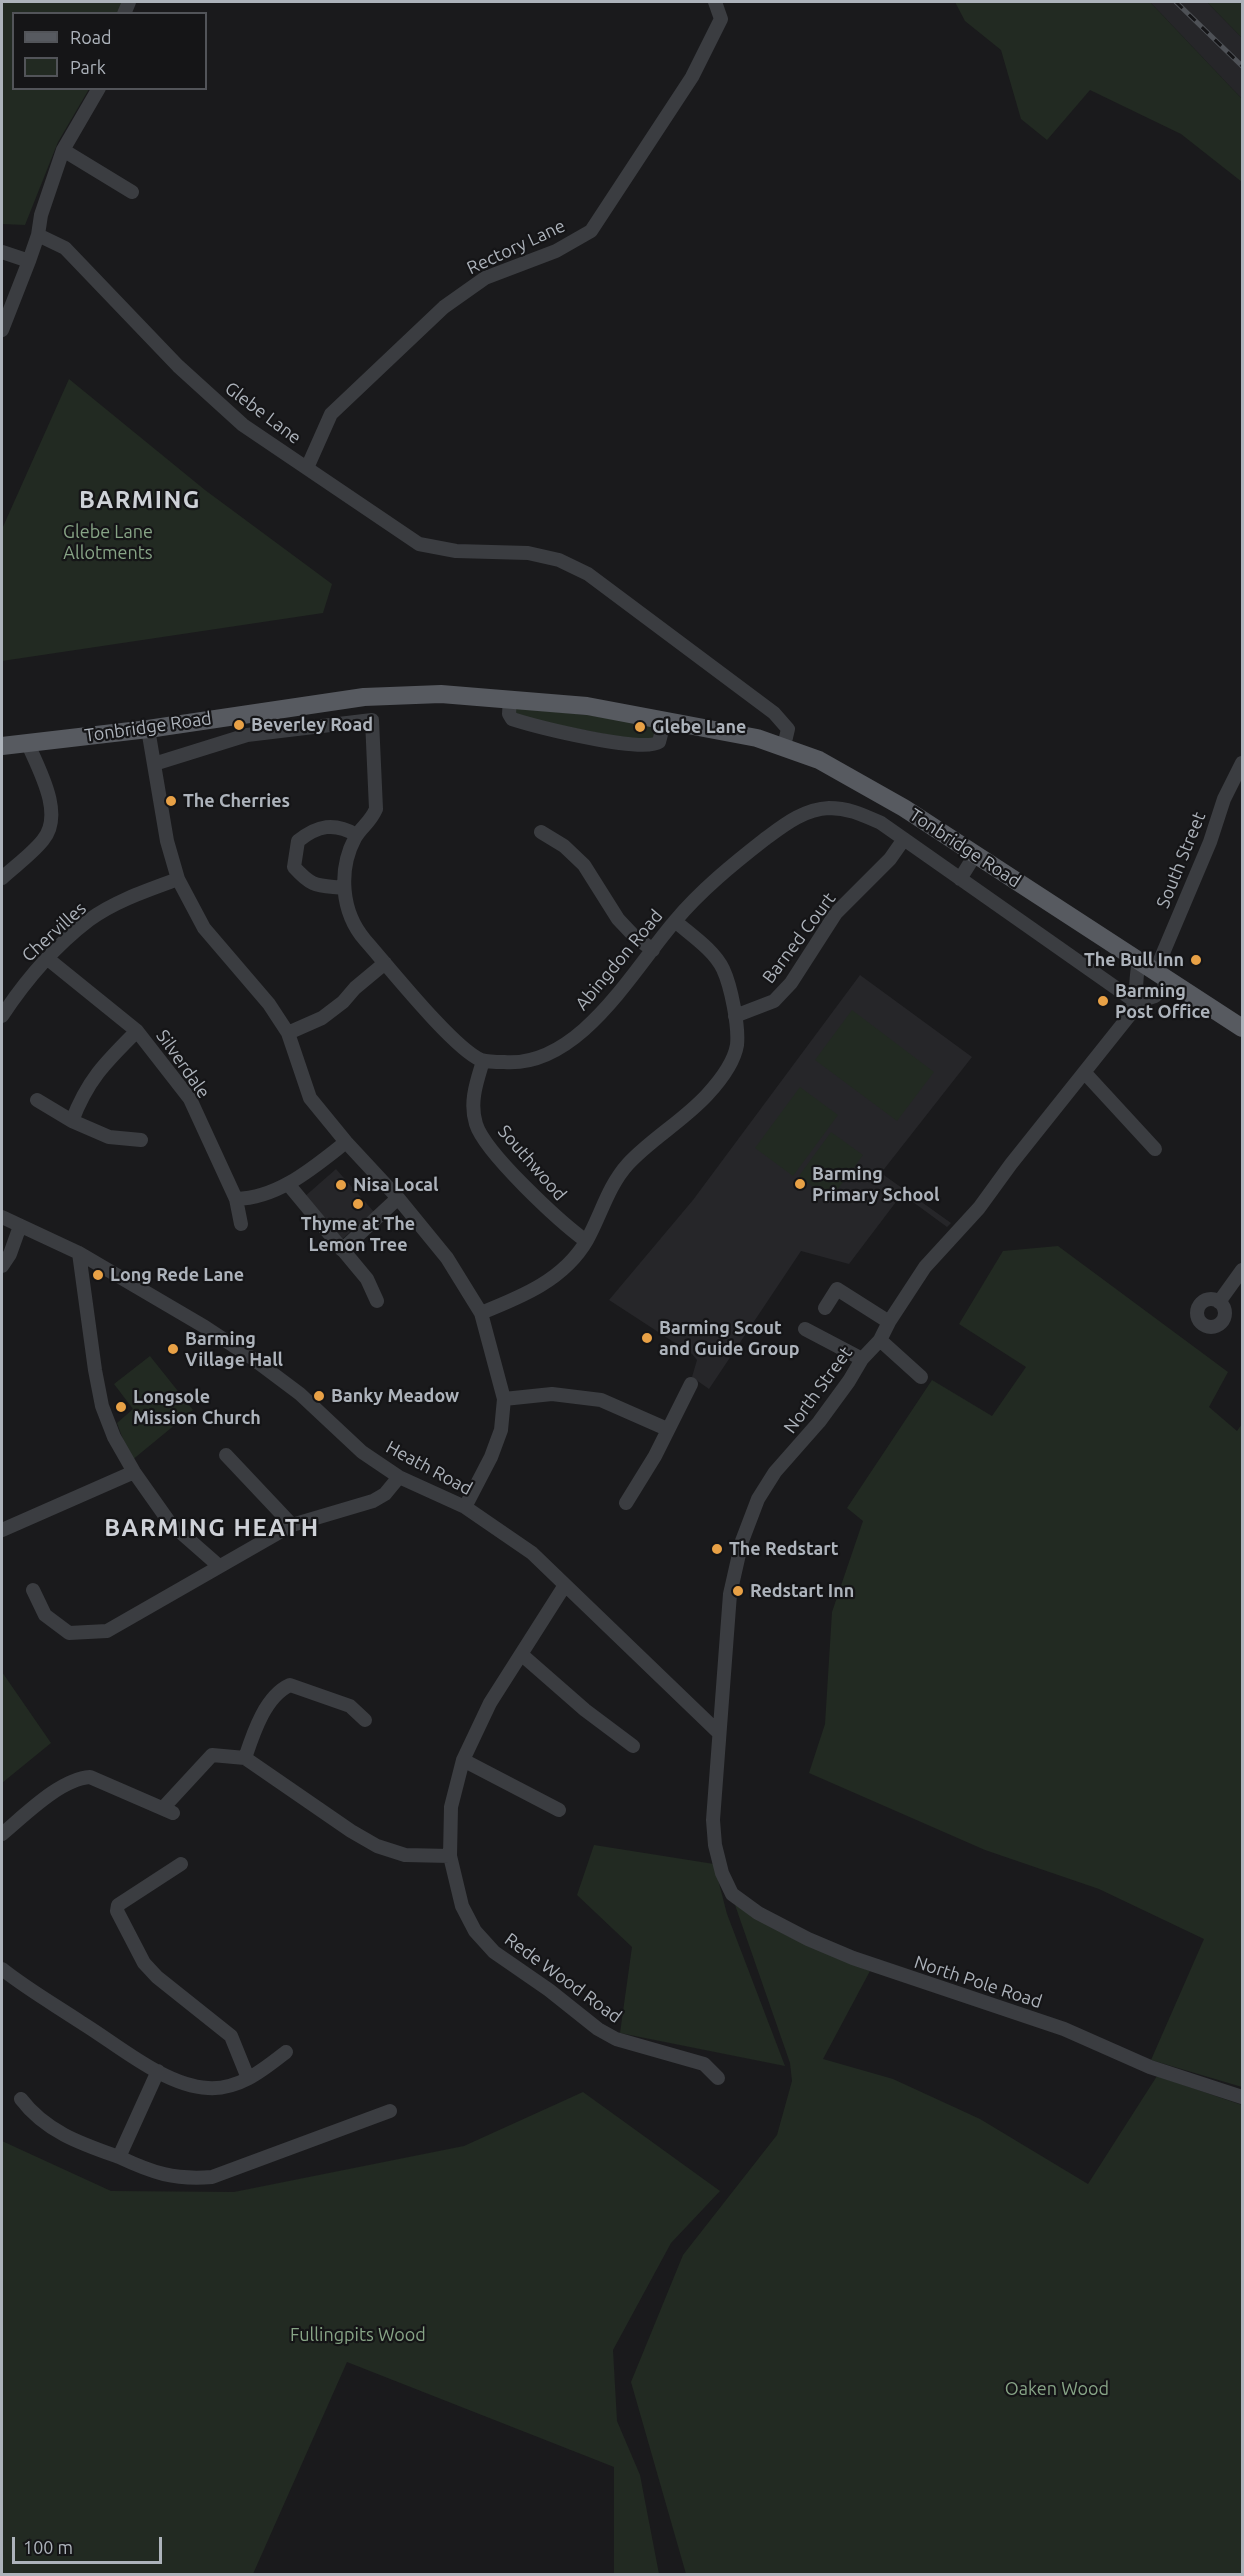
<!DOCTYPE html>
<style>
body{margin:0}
#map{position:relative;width:1244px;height:2576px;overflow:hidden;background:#1a1a1c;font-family:Ubuntu,sans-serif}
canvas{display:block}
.frame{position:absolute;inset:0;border:3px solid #adb3bb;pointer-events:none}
.legend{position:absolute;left:12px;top:12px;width:195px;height:78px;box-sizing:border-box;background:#151517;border:2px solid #525459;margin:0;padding:8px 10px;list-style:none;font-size:18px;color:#adb3bb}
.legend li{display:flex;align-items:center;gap:12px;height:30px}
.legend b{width:30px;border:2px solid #525459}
.scale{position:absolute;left:12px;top:2537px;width:150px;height:27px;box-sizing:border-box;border:3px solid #adb3bb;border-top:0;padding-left:8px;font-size:18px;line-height:21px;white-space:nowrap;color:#adb3bb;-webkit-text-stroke:4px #151517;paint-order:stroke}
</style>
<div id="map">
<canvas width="1244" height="2576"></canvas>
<div class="frame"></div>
<ul class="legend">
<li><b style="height:8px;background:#575a60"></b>Road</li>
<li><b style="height:16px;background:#222a22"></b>Park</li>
</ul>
<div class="scale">100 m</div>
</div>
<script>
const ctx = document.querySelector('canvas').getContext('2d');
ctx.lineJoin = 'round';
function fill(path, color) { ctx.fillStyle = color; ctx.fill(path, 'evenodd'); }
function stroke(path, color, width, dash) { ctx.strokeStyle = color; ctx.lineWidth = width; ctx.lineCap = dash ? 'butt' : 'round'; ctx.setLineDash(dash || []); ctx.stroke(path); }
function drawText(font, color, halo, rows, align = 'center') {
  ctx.font = font + ' Ubuntu,sans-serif'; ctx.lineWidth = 4.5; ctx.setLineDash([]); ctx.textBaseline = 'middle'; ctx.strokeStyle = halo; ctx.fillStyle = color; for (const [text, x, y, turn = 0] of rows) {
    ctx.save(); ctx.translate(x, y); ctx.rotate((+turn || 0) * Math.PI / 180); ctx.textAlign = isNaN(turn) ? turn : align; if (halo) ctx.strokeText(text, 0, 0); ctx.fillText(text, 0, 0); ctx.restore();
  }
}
const built = new Path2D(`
 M1150,2H1207L1242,38V99Z
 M860,975L972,1057L881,1173L951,1223L947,1227L902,1194L849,1264L801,1251L709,1389L692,1377L697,1360L692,1354L609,1300L693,1200Z
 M336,1169L374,1212L341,1240L303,1198Z`);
const green = new Path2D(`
 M2,2H122L118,13L14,14V88L89,89L58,142L25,225L2,224Z
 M955,2H1150L1242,99V182L1181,134L1090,90L1047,140L1021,119L1001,50L965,21Z
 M1207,2H1242V38Z
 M69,379L205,490L332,584L323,613L2,661V529Z
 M515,708L587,715L655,726L658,737L644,742L518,717L513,710Z
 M852,1010L934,1072L897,1121L815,1060Z
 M800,1087L838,1115L793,1176L755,1148Z
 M831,1132L863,1155L830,1200L799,1176Z
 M1058,1246L1228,1372L1209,1407L1237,1431L1242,1424V2087L1151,2060L1204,1939L1099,1889L985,1850L809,1773L825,1724L832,1612L863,1521L847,1508L932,1380L992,1416L1026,1367L959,1324L1003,1251Z
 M150,1356L193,1410L131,1461L117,1423L133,1409L114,1384Z
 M2,1672L51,1743L2,1783Z
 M594,1845L714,1864L727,1914L785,2066L620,2033L632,1947L577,1895Z
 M734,1902L790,1937L870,1971L823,2059L893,2079L980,2119L1088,2184L1157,2076L1242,2105V2574H686L631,2382L683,2255L777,2135L792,2081L790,2063Z
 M583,2092L720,2191L671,2243L613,2350L617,2421L640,2475L659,2574H614V2467L347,2362L253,2574H2V2141L111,2191L234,2192L464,2146Z`);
const minor = new Path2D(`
 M124,14L129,2
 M63,150L132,192
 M38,235L65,248L178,366L243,425L419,544L456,551L528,553L559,560L588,574L774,713L788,729L784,746
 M2,252L29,261
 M2,330L29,261L38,235L41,215L63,150L99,88
 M307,468L331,414L444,307L485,278L556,251L591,231L692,77L721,19L715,2
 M510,698L509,714L512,719C534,726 643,754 659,742L665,719
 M148,729L167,841L178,879L204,928L269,1004L288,1033L310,1098L346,1142L398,1198L447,1258L481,1313L504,1399L501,1430L491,1457L465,1507
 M154,764L247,735L372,720L376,809C370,823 361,827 355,838C338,870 341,912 365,940C388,966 453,1048 481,1060C488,1062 497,1062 504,1062C579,1068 632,971 675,921C701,890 733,864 765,839C784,825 804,809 829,808C849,808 863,815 881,823L1136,1002
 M541,832L564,846L584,865L618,919L635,937L653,950
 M2,878C15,866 32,854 43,840C65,814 38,768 27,742
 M960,879L975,855
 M344,888C317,885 313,888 294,867L298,841C318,825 334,822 357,835
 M48,959L137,1031L190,1099L236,1199L241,1224
 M1139,962C1134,984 1139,996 1129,1016L1011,1164L979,1208L925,1267L889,1322L880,1340L862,1359L849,1381L819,1422L775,1472L758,1499L742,1541L730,1594L713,1820L715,1845L722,1873L732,1894L758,1913L808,1939L853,1958L1064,2029L1150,2067L1242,2097
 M1155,972L1210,842L1224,799L1242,763
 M1136,1002L1155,996L1171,982
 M2,1016C25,981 55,946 89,920C115,901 148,890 178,879
 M735,1016L774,1001L791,983L836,913L890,859L904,839
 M288,1033L322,1018L343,1002L355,988L385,963
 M483,1061C477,1081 469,1102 476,1124C485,1153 560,1222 586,1241
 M1085,1073L1155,1149
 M37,1100L72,1121L109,1137L141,1140
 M72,1121C88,1079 106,1062 137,1031
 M288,1184L367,1279L377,1301
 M236,1199C279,1198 314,1167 346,1142
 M2,1217L79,1253L205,1327L252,1358L300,1394L362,1452L399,1477L465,1507L532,1553L719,1733
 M342,1250L398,1198
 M79,1253L95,1370L102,1406L114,1437L134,1472L170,1523L219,1566
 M2,1266L10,1254L20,1226
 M1197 1313a14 14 0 1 1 28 0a14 14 0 1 1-28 0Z
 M1219,1302L1242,1270
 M825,1308L837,1289L889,1322
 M481,1313C521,1297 564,1280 587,1240C601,1215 608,1186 628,1164C651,1139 683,1121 707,1095C719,1082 734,1063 737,1045C739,1026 731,986 723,969C714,950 691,935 675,921
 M805,1329L862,1359
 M880,1340L921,1377
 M504,1399L552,1394L601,1400L667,1429
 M226,1455L292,1525
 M626,1503L655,1456L691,1384
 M2,1530L134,1472
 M565,1585L490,1703L463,1760L451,1807L450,1856L462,1906L475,1931L494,1952L549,1990L598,2029L616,2039L704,2064L718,2078
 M33,1590L45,1615L69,1633L107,1631L292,1525L373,1501L385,1494L399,1477
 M521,1654L585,1710L633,1746
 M245,1758C253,1734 265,1696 290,1685L350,1706L365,1720
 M463,1760L559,1810
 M163,1808L212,1755L245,1758L351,1831L377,1846L405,1855L450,1856
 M2,1834C25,1815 60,1779 90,1777L173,1813
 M181,1864L118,1905L117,1911L144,1963L157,1977L231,2036L248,2078
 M2,1969C27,1989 55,2005 82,2023C118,2045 165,2086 208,2088C239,2090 263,2070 286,2052
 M21,2099C46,2132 82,2144 119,2157L158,2071
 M119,2157C153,2173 174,2180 212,2177L390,2111`);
const major = new Path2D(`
 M2,746L148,729L364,697L441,694L587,706L757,738L819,760L904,808L1242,1028`);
const rail = new Path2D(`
 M1176,2L1242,66`);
const markers = [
 [239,725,6,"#e8a146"],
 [640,727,6,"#e8a146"],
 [171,801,6,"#e8a146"],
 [1196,960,6,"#e8a146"],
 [1103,1001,6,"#e8a146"],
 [800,1184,6,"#e8a146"],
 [341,1185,6,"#e8a146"],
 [358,1204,6,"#e8a146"],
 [98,1275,6,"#e8a146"],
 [647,1338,6,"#e8a146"],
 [173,1349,6,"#e8a146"],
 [319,1396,6,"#e8a146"],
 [121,1407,6,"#e8a146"],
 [717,1549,6,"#e8a146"],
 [738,1591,6,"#e8a146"]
];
const streetNames = [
 ["Rectory Lane",516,247,-25],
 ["Glebe Lane",263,413,37],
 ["Tonbridge Road",148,727,-8],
 ["Tonbridge Road",965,848,33],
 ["South Street",1181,860,-68],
 ["Chervilles",54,932,-42],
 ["Barned Court",799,938,-53],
 ["Abingdon Road",619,960,-50],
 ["Silverdale",183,1064,55],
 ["Southwood",532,1163,49],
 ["North Street",818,1390,-54],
 ["Heath Road",429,1468,28],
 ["Rede Wood Road",563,1978,36],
 ["North Pole Road",978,1982,18]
];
const parkNames = [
 ["Glebe Lane",108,532],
 ["Allotments",108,553],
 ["Fullingpits Wood",358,2335],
 ["Oaken Wood",1057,2389]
];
const poiNames = [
 ["Beverley Road",251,725],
 ["Glebe Lane",652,727],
 ["The Cherries",183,801],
 ["The Bull Inn",1184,960,"right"],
 ["Barming",1115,991],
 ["Post Office",1115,1012],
 ["Barming",812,1174],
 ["Primary School",812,1195],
 ["Nisa Local",353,1185],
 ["Thyme at The",358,1224,"center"],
 ["Lemon Tree",358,1245,"center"],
 ["Long Rede Lane",110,1275],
 ["Barming Scout",659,1328],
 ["and Guide Group",659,1349],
 ["Barming",185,1339],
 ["Village Hall",185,1360],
 ["Banky Meadow",331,1396],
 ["Longsole",133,1397],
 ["Mission Church",133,1418],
 ["The Redstart",729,1549],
 ["Redstart Inn",750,1591]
];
const districtNames = [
 ["BARMING",140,500],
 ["BARMING HEATH",212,1528]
];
fill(built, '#262629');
fill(green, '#222a22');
stroke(minor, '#3b3d41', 14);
stroke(major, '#575a60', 18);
stroke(rail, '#4e5156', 5);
stroke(rail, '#151517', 3, [9]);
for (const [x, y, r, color] of markers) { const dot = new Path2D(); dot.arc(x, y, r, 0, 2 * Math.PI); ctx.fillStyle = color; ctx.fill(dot); stroke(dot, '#151517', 2); }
drawText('18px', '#adb3bb', '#151517', streetNames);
drawText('18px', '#87a486', '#151517', parkNames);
drawText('bold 18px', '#adb3bb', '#151517', poiNames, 'left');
ctx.letterSpacing = '1.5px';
drawText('bold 24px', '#ced1d7', '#151517', districtNames);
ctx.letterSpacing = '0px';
</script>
